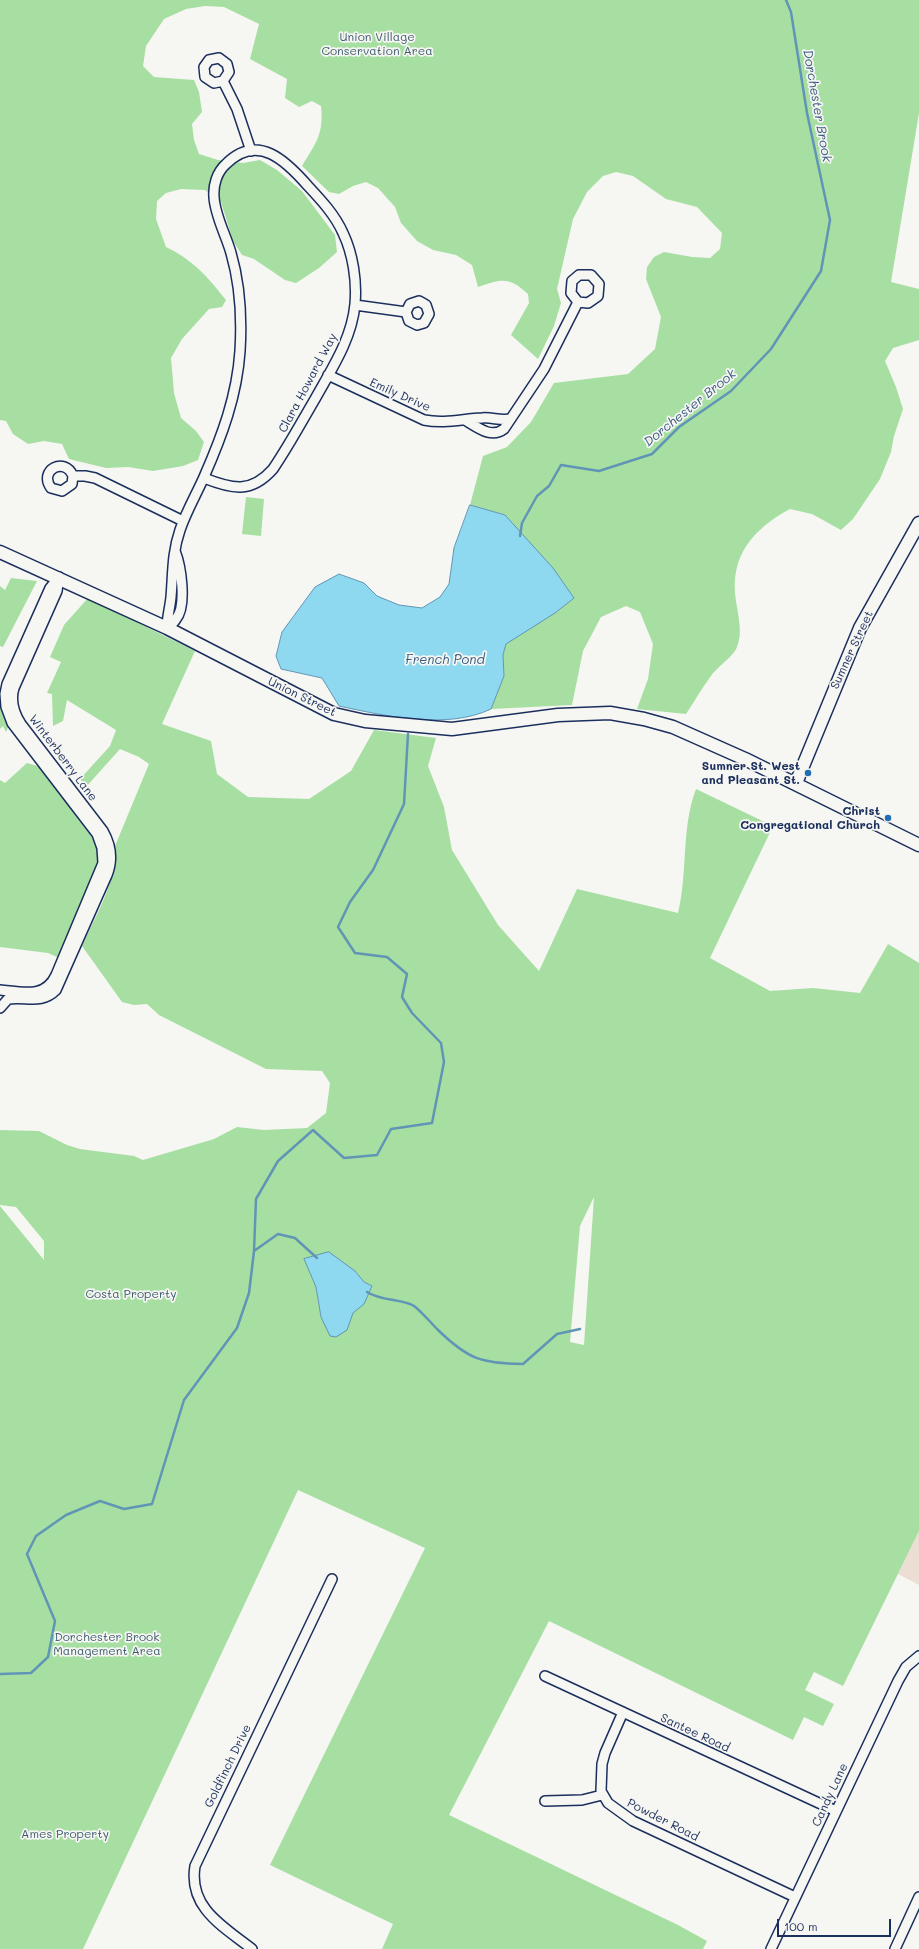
<!DOCTYPE html>
<style>
body{margin:0}
#map{position:relative;width:919px;height:1949px;overflow:hidden;background:#f6f6f2;font-family:Mali,sans-serif}
canvas{display:block}
.scale{position:absolute;left:777px;top:1919px;width:114px;height:18px;box-sizing:border-box;border:2px solid #1b2f5e;border-top:0;padding-left:5px;font-size:12px;line-height:14px;white-space:nowrap;color:#1b2f5e;-webkit-text-stroke:3px #f6f6f2;paint-order:stroke}
</style>
<div id="map">
<canvas width="919" height="1949"></canvas>
<div class="scale">100 m</div>
</div>
<script>
const ctx = document.querySelector('canvas').getContext('2d');
ctx.lineJoin = 'round';
function fill(path, color) { ctx.fillStyle = color; ctx.fill(path, 'evenodd'); }
function stroke(path, color, width, dash) { ctx.strokeStyle = color; ctx.lineWidth = width; ctx.lineCap = dash ? 'butt' : 'round'; ctx.setLineDash(dash || []); ctx.stroke(path); }
function drawText(font, color, halo, rows, align = 'center') {
  ctx.font = font + ' Mali,sans-serif'; ctx.lineWidth = 3.5; ctx.setLineDash([]); ctx.textBaseline = 'middle'; ctx.strokeStyle = halo; ctx.fillStyle = color; for (const [text, x, y, turn = 0] of rows) {
    ctx.save(); ctx.translate(x, y); ctx.rotate((+turn || 0) * Math.PI / 180); ctx.textAlign = isNaN(turn) ? turn : align; if (halo) ctx.strokeText(text, 0, 0); ctx.fillText(text, 0, 0); ctx.restore();
  }
}
const built = new Path2D(`
 M919,1531V1585L898,1574Z`);
const green = new Path2D(`
 M0,0H919V113L891,282L919,289V340L893,348L885,361L896,387L903,409L894,436L891,452L880,479L853,519L841,530L812,514L790,509C753,529 729,556 736,601C738,615 743,633 737,647C734,656 717,667 711,676C702,688 694,702 686,714L637,709L648,679L653,644L640,612L626,606L601,617L583,651L572,705L491,709L504,676L503,655L506,644L533,625L505,515L470,505L483,456L507,447L531,422L554,383L628,374L655,349L661,317L646,279L647,267L654,257L664,252L692,257L710,258L720,249L722,233L697,207L666,199L633,176L616,172L603,176L587,192L573,219L557,289L561,303L554,326L538,359L511,335L529,303L528,294C509,276 501,279 478,287L472,265L456,255L433,250L417,241L401,223L395,207L378,188L366,182L353,186L339,194L329,192L302,166C316,143 324,134 321,106L312,101L299,107L285,98L287,79L250,59L259,24L224,7L205,6L186,9L164,19L146,46L143,66L154,77L194,80L199,92L202,112L192,124L194,140L199,154L218,160L243,163L260,160L277,170L302,191L335,235L337,252L319,268L296,283L285,280L254,259L242,255L233,241L221,202L205,190L181,189L166,193L157,201L156,219L166,247C193,260 208,277 226,300L222,307L209,309L182,339L171,358L174,393L181,418L196,431L204,442L198,460L183,466L153,471L128,467L106,468L69,459L62,444L44,441L28,444L13,434L6,421L0,420Z
 M246,497L264,499L261,536L242,534Z
 M11,578L37,581L3,647L0,646V586L5,590Z
 M88,598L195,651L162,724L211,741L217,774L248,797L309,799L351,771L374,730L436,738L428,766L444,807L452,850L498,925L539,971L577,889L678,913C688,873 681,828 696,789L773,826L710,958L770,991L813,988L860,993L888,944L919,963V1531L843,1686L814,1672L805,1690L834,1704L823,1726L804,1717L793,1740L549,1621L449,1815L678,1925L707,1941L703,1949H382L393,1924L270,1865L425,1548L298,1490L83,1949H0V1206L44,1260V1241L16,1207L0,1205V1130L39,1131L67,1145L80,1149L134,1156L143,1160L214,1139L237,1127L264,1130L307,1128L326,1113L330,1083L322,1071L266,1069L159,1015L147,1004L134,1005L122,1002L82,946C95,917 118,879 115,846L149,764L139,757L120,749L86,787L80,779L110,746L116,730L67,700L63,721L53,726L52,694L47,693L61,662L50,657L64,625ZM594,1197L584,1345L570,1342L580,1226ZM304,1259L355,1271L364,1282L372,1286C358,1318 353,1313 321,1317L316,1287Z
 M0,695L9,725L6,732L3,726L0,729Z
 M27,763L41,767L68,801L70,808L94,840L100,863L59,958L48,953L0,947V780L5,783Z`);
const water = new Path2D(`
 M470,505L505,515L553,568L574,598L555,613L506,644L503,655L504,676L491,709C447,730 385,716 339,706L322,678L281,669L276,656L282,632L315,587L339,574L364,583L377,596L399,605L422,608L440,597L449,584L454,548Z
 M329,1252L355,1271L364,1282L372,1286L364,1304L353,1313L347,1330L336,1337L330,1336L321,1317L316,1287L304,1259Z`);
const stream = new Path2D(`
 M520,536L522,523L537,496L549,486L561,465L599,471L652,454L679,427L731,391L771,349L821,271L830,220L807,113L791,12L786,0
 M254,1251L278,1234L295,1238L317,1258
 M367,1292C380,1301 404,1299 414,1306C423,1313 430,1322 438,1330C469,1360 481,1363 523,1364L557,1334L580,1329
 M0,1674L31,1673L48,1657L55,1621L27,1554L36,1536L66,1515L100,1501L124,1509L152,1504L184,1400L237,1328L249,1293L254,1251L256,1199L278,1161L313,1130L344,1158L377,1155L391,1129L432,1123L444,1062L441,1043L412,1013L402,997L407,974L387,957L355,953L338,927L350,902L373,870L404,804L408,734`);
const minor = new Path2D(`
 M223,81L214,83L205,77L204,67L209,60L219,58L227,64L229,72L223,81L237,109L251,151
 M355,305L406,312L410,304L419,301L426,305L429,314L424,323L417,325L409,321L406,312
 M328,375L424,420C444,424 462,419 482,418C492,417 500,421 510,419
 M465,420C477,427 491,439 504,429L544,369L578,302L571,293L572,281L579,275H591L599,284L598,296L588,303L578,302
 M73,476L72,484L62,491L51,488C38,470 65,456 73,476H85L95,478L183,521
 M167,628C167,617 170,608 171,597C173,574 172,553 180,530C186,512 196,495 204,477C222,436 237,396 240,351C242,319 240,284 231,253C226,235 215,216 214,197C213,185 217,172 226,164C258,132 287,162 308,186C322,201 335,215 343,233C353,254 357,281 355,304C352,339 331,370 315,399C301,423 288,447 273,469C251,494 232,489 204,478
 M167,628C170,625 174,623 176,619C187,606 181,566 175,551
 M0,990C22,992 45,999 56,975L103,863L102,848L97,834L12,723L6,707L5,694L7,684L50,588L59,577L57,591L14,688C10,701 14,713 21,724L103,831C111,845 113,860 107,875L56,990C41,1005 26,996 8,999L0,1008
 M545,1676L836,1811
 M623,1712L605,1753L602,1764L601,1791L608,1803L633,1821L795,1897
 M545,1801L582,1800L602,1795
 M252,1949C224,1927 188,1908 195,1866L332,1579
 M771,1949L898,1681L906,1667L919,1656
 M895,1949L919,1897`);
const secondary = new Path2D(`
 M0,552L167,628L334,714L365,721L452,729L558,715L610,713L644,719L673,727L745,759L919,845
 M796,783L860,628L919,523`);
const markers = [
 [808,773,4,"#1f6fb2"],
 [888,818,4,"#1f6fb2"]
];
const parkNames = [
 ["Union Village",377,37],
 ["Conservation Area",377,51],
 ["Costa Property",131,1294],
 ["Dorchester Brook",107,1637],
 ["Management Area",107,1651],
 ["Ames Property",65,1834]
];
const streetNames = [
 ["Clara Howard Way",308,383,-62],
 ["Emily Drive",400,395,24],
 ["Sumner Street",852,650,-65],
 ["Union Street",302,697,26],
 ["Winterberry Lane",63,758,53],
 ["Santee Road",695,1733,25],
 ["Goldfinch Drive",228,1766,-64],
 ["Candy Lane",830,1795,-65],
 ["Powder Road",663,1820,27]
];
const poiNames = [
 ["Sumner St. West",800,766],
 ["and Pleasant St.",800,780],
 ["Christ",880,811],
 ["Congregational Church",880,825]
];
const waterNames = [
 ["Dorchester Brook",817,106,80],
 ["Dorchester Brook",690,408,-39],
 ["French Pond",445,660]
];
fill(built, '#edded3');
fill(green, '#a7dfa3');
fill(water, '#8fd9f0');
stroke(water, '#6195b6', 1);
stroke(stream, '#6195b6', 2.5);
stroke(minor, '#1b2f5e', 12);
stroke(secondary, '#1b2f5e', 15);
stroke(minor, '#f6f6f2', 9);
stroke(secondary, '#f6f6f2', 12);
for (const [x, y, r, color] of markers) { const dot = new Path2D(); dot.arc(x, y, r, 0, 2 * Math.PI); ctx.fillStyle = color; ctx.fill(dot); stroke(dot, '#f6f6f2', 1.5); }
drawText('12px', '#3e5b6f', '#f6f6f2', parkNames);
drawText('12px', '#1b2f5e', '#f6f6f2', streetNames);
drawText('bold 12px', '#1b2f5e', '#f6f6f2', poiNames, 'right');
drawText('italic 13px', '#385a82', '#f6f6f2', waterNames);
</script>
